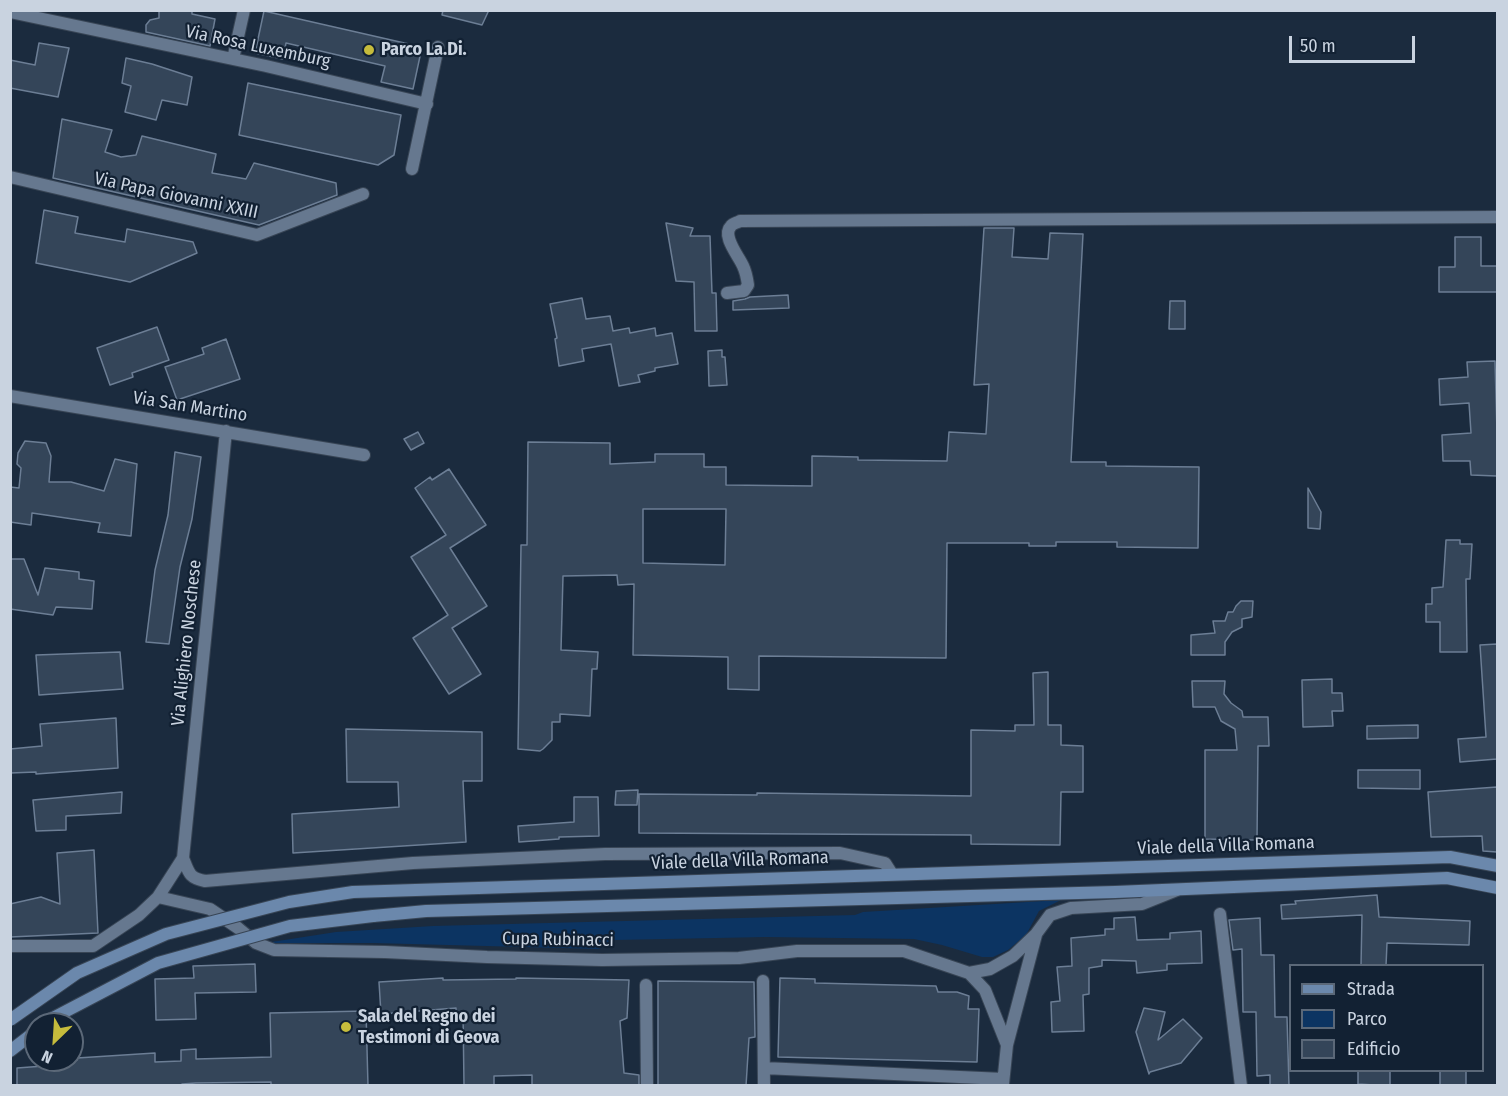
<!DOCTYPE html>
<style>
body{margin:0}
#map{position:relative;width:1508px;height:1096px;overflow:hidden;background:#1b2b3e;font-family:"Fira Sans Condensed",sans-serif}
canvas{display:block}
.frame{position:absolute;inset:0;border:12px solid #c9d3e0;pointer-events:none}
.legend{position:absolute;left:1289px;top:964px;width:195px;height:108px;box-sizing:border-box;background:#122133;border:2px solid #5b6878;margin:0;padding:8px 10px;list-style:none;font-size:18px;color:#c9d3e0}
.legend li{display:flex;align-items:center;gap:12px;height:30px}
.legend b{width:30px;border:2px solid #5b6878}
.north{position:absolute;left:24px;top:1012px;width:60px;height:60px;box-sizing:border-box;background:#122133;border:2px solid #5b6878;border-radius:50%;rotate:205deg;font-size:16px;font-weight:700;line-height:24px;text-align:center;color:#c9d3e0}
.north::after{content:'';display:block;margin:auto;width:21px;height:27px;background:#c6bc3c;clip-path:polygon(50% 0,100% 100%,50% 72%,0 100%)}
.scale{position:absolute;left:1289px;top:36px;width:126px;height:27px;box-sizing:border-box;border:3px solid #c9d3e0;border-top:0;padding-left:8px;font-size:18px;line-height:21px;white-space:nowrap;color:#c9d3e0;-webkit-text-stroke:4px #122133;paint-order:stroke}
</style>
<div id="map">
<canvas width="1508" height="1096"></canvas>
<div class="frame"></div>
<ul class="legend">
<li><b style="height:8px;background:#6b88ac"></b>Strada</li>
<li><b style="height:16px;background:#0c3462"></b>Parco</li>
<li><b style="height:16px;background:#344559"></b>Edificio</li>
</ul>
<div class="north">N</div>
<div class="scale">50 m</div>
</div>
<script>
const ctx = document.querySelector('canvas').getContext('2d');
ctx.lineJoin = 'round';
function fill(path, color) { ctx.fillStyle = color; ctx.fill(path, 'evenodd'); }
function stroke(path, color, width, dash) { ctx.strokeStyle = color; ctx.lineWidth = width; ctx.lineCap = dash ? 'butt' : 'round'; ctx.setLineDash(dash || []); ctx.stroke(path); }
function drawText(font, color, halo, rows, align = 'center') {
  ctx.font = font + ' "Fira Sans Condensed",sans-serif'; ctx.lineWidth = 4.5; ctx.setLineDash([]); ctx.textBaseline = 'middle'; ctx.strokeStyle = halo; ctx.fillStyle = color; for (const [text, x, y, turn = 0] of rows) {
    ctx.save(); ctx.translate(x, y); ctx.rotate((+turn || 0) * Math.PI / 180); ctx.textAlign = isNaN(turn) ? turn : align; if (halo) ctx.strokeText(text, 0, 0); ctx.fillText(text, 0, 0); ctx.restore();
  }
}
const green = new Path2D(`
 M1061,900L1039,911L1026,935L1008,950L993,957H982L942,945L914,939L766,937L615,940L599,949L373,943H265L336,932L433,926L855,915L863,912Z`);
const building = new Path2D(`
 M159,10H192V14L215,19L210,46L146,32V25L150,20L159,18Z
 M443,10H489L482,25L442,15Z
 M264,11L422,47L413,89L381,82L385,66L286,43L283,59L255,53Z
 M39,43L69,48L58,97L10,88V60L35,65Z
 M126,58L152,64L192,77L187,105L162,100L156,120L125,112L131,86L122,83Z
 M248,83L401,115L394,155L378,165L239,135Z
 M62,119L112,130L105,152L121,157L136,155L142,136L216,154L212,173L246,179L254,163L336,183L337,195L259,225L53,178Z
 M44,210L78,217L75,233L125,242L127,229L193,242L197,253L130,282L36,263Z
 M666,223L693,228L690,236H710L712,293H716L717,331H695L694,282L676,281Z
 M984,228H1014L1012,257L1048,259L1050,233L1083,234L1071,462H1106V466L1199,467L1198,548L1117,547V542H1056V546H1029V543H947L946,658L759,656V690L728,689V657L633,655L634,584L618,585L617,575L563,576L561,650L598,652L597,669H592L590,716L560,714V722H552V740L543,749L540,751L518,749L521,545H527L528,442L610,443V464L655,462V454H704V467H726V485L812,486V456L858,457V460L947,461L949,432L986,434L989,384L974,385ZM643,509H726L725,565L643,563Z
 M1455,237H1481V266H1497V292H1439V267H1455Z
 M788,295L789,308L733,310V301L745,299L750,297Z
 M582,298L586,319L610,316L613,331L629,328L630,333L655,328L656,336L672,333L678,364L655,368V371L638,375L640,382L619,386L611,344L582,349L584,361L559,366L555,339L557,338L550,304Z
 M1170,301H1185V329H1169Z
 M157,327L169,360L132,373L133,377L110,385L97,348Z
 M226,339L240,379L177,400L165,367L204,354L202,348Z
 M722,350V357H725L727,385L709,386L708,351Z
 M1495,361L1497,432V476L1471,475L1470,461H1443L1442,435L1471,433L1469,403L1440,405L1439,379L1468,377L1467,362Z
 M418,432L424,443L411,450L404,439Z
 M25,441L46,443L51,456L49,482H71L104,491L115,459L137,464L131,536L98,532L100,523L32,513L31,525L10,522V487L19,488L21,468L17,464L18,453Z
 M175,452L201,457L192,519L180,567L169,644L146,642L155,570L168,515Z
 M449,469L486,525L450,548L487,606L452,628L481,674L449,694L413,638L448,615L411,557L446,535L415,488L430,477L432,480Z
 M1308,488L1321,512L1320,529L1308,528Z
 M1446,540H1460V544H1472L1470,579H1466L1467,652H1440V622H1426V604H1432V588L1443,587Z
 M10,559H24L38,595L45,568L79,572V579L94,581L92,609L56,607L53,615L10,609Z
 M1241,601H1253L1252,617L1242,619V627L1232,632L1225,642V655H1191V635L1215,633L1213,621H1225L1228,612H1233L1236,606Z
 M1497,644V759L1460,762L1458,739L1486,737L1480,645Z
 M120,652L123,689L39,695L36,655Z
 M1048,672V725H1061V745L1083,746V792H1061L1060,845L971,844V835L639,833V794L757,795V793L971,796V730L1015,731V725H1034L1033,673Z
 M1332,679V693H1342L1343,711H1332L1333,726L1303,727L1302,680Z
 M1192,681H1225L1224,694L1231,703L1242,711L1243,717H1268L1269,746H1258L1257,840L1205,839V750H1237L1235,729L1221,721L1215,707H1193Z
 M116,718L118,768L36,774V772L10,773V749L42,746L40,724Z
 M1418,725V738L1367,739V726Z
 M346,729L482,732V781H463L466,842L293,853L292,814L399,807L398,782H347Z
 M1358,770H1420V789L1358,788Z
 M1497,787V852L1483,851L1482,836L1431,837L1428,792Z
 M638,790L637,805H615L616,791Z
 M122,792L121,813L66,816V830L36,831L33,800Z
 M574,797H598L599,836L559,837V839L519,842L518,826L574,822Z
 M94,850L98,933L10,937V904L41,897L60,904L57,853Z
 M1377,895L1379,917L1470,921L1469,945L1387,943L1386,966H1361L1362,915L1282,919L1281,905L1296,904L1295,901Z
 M1135,917L1137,940L1170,939V933L1201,931L1202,963L1167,964V970L1137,973L1136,961L1102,960V966L1089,968V994L1083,995L1084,1031L1052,1032L1051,1002L1060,1001L1057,967L1072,966L1071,938L1105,935V929H1114V918Z
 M1260,918L1261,955H1274L1275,1017H1287L1289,1086H1270V1075L1257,1076L1256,1012H1243L1242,949L1233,950L1229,920Z
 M255,964L256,992L195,993L196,1019L156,1020L155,979L194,978L193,966Z
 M443,978V980L516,979V978L629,980L627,1018L620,1021L624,1073L639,1075V1086H532V1075L494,1076V1086H464L463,1012H456V1008L381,1014L379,982Z
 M780,978L815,979V983L936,986L938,992H957L969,996L968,1009H979L977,1062L778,1057Z
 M658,981L754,982L755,1037L749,1038L746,1086H658Z
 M1144,1008L1165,1012L1158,1040L1183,1019L1202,1038L1181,1063L1150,1072L1149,1074L1136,1032Z
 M366,1011L368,1086H271V1082L196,1083L182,1084V1086H17V1068L44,1066V1060H77V1058L155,1053V1062L181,1061V1050L196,1049V1059L271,1057L270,1013Z
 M1358,1071H1390V1086L1358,1084Z
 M1440,1071H1466V1086H1440Z`);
const street = new Path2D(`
 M10,12L266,66L427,104
 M233,59L244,10
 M412,169L438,47
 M10,177L257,235L363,194
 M727,293L744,291L748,285C747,278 746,272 743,266C739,256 721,236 731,226C733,223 737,223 740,221L1498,217
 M10,396L364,455
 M183,858C189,873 189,878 205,881L413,863L605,854L840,853L885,863L892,874
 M158,897L210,909L238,928L256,943L274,950L385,952L487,957L602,960L739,958L797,951H904L969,973L990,969L1013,956L1036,934L1050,915L1071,908L1142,904L1177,890
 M1220,914L1241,1086
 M10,946H93L139,915L158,897L183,858L226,431
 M969,973L985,990L1007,1045
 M763,981L764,1086
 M646,985L647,1086
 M764,1068L1003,1079
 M1003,1084L1007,1045L1036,935`);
const secondary = new Path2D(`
 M353,892L1450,857L1498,866
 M373,916L426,911L1115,892L1447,878L1498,888
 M10,1051L36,1031`);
const secondaryBridge = new Path2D(`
 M10,1020L77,973L166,934L289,902L353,892
 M45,1024L51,1019L158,963L290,926L373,916`);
const markers = [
 [369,50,6,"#c6bc3c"],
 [346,1027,6,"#c6bc3c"]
];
const streetNames = [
 ["Via Rosa Luxemburg",258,47,12],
 ["Via Papa Giovanni XXIII",176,196,12],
 ["Via San Martino",190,407,9],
 ["Via Alighiero Noschese",187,643,-84],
 ["Viale della Villa Romana",1226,846,-2],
 ["Viale della Villa Romana",740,861,-2],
 ["Cupa Rubinacci",558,940,1]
];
const poiNames = [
 ["Parco La.Di.",381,50],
 ["Sala del Regno dei",358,1017],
 ["Testimoni di Geova",358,1038]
];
fill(green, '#0c3462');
fill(building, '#344559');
stroke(building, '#6c7e95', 1.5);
stroke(street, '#384555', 14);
stroke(secondary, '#384555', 14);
stroke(street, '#66788f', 12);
stroke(secondary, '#6b88ac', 12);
stroke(secondaryBridge, '#384555', 14, []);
stroke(secondaryBridge, '#6b88ac', 12);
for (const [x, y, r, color] of markers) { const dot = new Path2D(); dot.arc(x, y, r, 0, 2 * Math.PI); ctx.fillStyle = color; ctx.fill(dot); stroke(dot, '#122133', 2); }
drawText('18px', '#c9d3e0', '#122133', streetNames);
drawText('bold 18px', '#c9d3e0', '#122133', poiNames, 'left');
</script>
